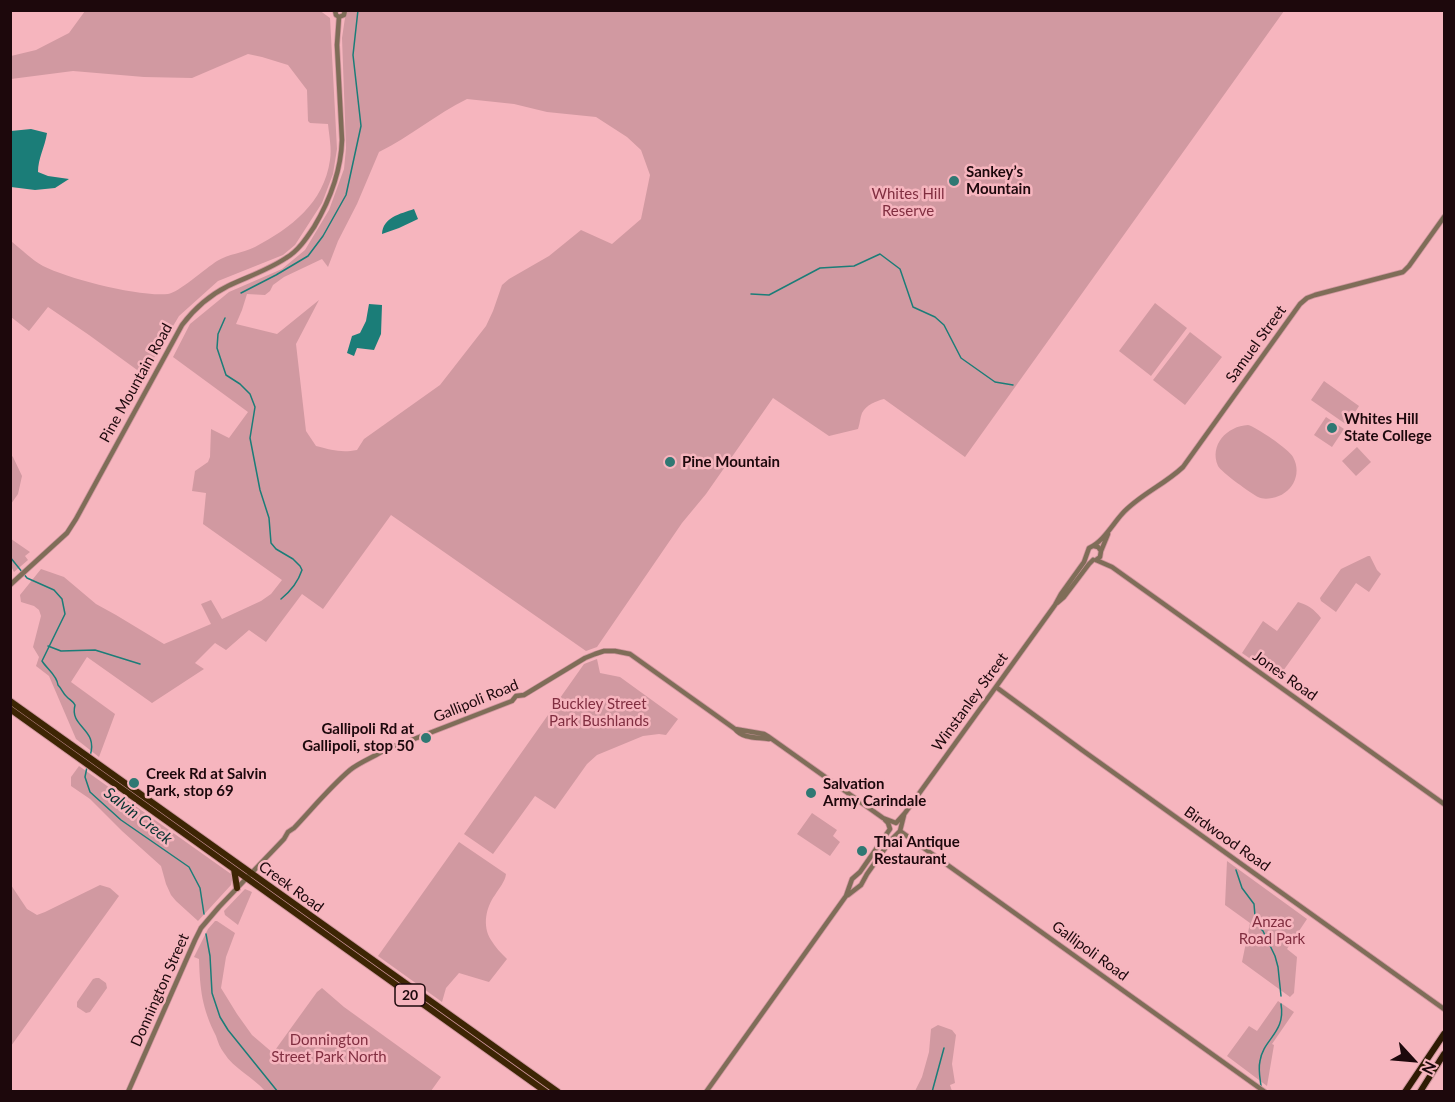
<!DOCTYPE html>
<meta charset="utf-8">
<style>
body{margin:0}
#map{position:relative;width:1455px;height:1102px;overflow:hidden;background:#f6b5be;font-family:Lato,sans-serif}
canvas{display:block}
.frame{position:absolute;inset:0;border:12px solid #1d080c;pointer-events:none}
.north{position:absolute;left:1383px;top:1030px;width:60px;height:60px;-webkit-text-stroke:4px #f6b5be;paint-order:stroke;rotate:116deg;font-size:16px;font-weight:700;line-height:24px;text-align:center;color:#1d080c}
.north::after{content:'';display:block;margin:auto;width:21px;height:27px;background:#1d080c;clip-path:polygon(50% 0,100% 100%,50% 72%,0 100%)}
</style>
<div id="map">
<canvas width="1455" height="1102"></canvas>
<div class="frame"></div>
<div class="north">N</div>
</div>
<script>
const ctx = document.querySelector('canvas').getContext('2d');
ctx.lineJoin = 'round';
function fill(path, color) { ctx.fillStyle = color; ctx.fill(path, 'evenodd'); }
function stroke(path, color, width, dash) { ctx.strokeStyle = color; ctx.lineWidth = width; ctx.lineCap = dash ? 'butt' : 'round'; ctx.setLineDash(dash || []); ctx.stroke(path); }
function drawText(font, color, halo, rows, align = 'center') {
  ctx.font = font + ' Lato,sans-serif'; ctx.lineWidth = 5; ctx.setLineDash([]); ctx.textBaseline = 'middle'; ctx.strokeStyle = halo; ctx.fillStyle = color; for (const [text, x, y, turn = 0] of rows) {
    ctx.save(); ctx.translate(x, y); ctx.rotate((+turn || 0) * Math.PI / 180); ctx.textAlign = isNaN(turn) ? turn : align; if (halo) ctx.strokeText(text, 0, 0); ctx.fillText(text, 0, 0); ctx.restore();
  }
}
const green = new Path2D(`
 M319,10L330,18L337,149L333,174L322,203L295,245L283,255L218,281L179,316L144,375L89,335L48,307L29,331L11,317V241C21,249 32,260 43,266C69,279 139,297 168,294C178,293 206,268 217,261C228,254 243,253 255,247C291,228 324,203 330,160C332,149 329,135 328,124L310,123L308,121L307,90L288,65L262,57L248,54L192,78L144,77L73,71L11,79V56L36,50L69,33L85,11Z
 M346,11H1284L965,457L884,399C876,401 866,405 862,413C860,418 860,423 858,429L829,436L773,398L706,494L682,523L597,647L586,651L391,515L323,609L302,594L266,642L249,630L226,650L215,643L195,663L204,669L152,703L87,657L71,682L115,714L99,757L76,739L49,676L36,666L39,657L33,647L41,616L39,610L34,606L21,602L20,595L41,569L64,577L96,604L116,615L164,644L211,624L201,604L211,600L222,619L261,601L271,594L282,580L203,524L206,493L192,491L195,471L208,462L210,457L211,429L229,438L248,412L173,357L190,324L229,292L282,269L305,250L329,210L344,169L346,148L342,38ZM467,99L514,104L547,112L596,117L627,137L641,150L650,175L641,219L612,244L581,230L549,256L509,279L502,285L493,311L486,326L440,385L364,439L357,450C341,453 332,450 316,446L306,431L296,344L319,300L277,334L236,324L242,310L247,294L265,295L270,291L273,285L284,277L322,259L328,267L338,241L357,204L379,152C410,137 436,114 467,99Z
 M1155,303L1187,328L1151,376L1119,351Z
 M1190,332L1222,357L1185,405L1153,380Z
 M1324,381L1359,406L1347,425L1311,400Z
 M1326,417L1344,429L1332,447L1314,435Z
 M1248,425C1256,427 1289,449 1293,457C1303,475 1291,495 1272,498C1267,499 1262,499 1258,497C1252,494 1221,472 1218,466C1209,445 1227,426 1248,425Z
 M1357,447L1371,462L1356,476L1342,461Z
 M11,455L13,457L22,476L18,494L11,504Z
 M10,538L14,541L30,552L25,556L28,560L14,572L11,566Z
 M1368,556H1370L1377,570L1381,574L1369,592L1356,583L1336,612L1321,601L1320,598L1341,569Z
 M1298,602C1308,605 1314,609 1321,618L1278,678L1242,653L1263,621L1277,631Z
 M597,659L600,673L620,677L678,719L666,735L659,734L643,736L597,755L587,764L555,809L535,796L493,854L464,834L584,664Z
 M79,766L231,874L232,880L231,885L198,921L176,901L171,895L166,884L161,866L122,831L90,799L71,786V777Z
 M812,813L837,830L833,836L840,842L830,856L797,834Z
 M459,842L506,874C505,882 499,888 495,895C486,907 482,926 491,940C495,947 501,953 507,959L489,982L459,973L446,988L442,1002L378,956Z
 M1227,861L1307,919L1287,949L1297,957L1294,993L1290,997L1242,962L1250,923L1225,905Z
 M11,885L27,909L37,915L45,912L100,885L110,888L119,896L11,1046Z
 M245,889L252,892L238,925L225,915L224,911Z
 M215,921H217L235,933L226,957L221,988L237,1014L252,1035L273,1053L317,992L322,988L344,1007L441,1077L431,1091H265C253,1077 234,1069 224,1053C220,1048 218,1042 216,1036C202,1008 200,990 199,959L194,957L208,929Z
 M96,978H99L106,983L107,988L90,1012L86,1013L77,1007V1002L93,979Z
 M1278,1001L1294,1012L1272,1044L1274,1045L1267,1086L1227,1056L1249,1026L1257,1031Z
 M938,1025L952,1030L956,1035L952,1064L955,1083L950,1085L952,1091H915L922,1077L929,1052L931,1029Z`);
const water = new Path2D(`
 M31,129L47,133C45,147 38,158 38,172L48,176L69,179L55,188L35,190L11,187V131Z
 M414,209L418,219L399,228L382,234C383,217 400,214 414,209Z
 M369,304L382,305L381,334L374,350L357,348L354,356L347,353L352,336L360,333L366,321Z`);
const stream = new Path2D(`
 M241,293L276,275L308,256L323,236L346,195L361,126L353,55L358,10
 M751,294L769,295L820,268L854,266L880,254L900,269L913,307L935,317L944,325L961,358L995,382L1013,385
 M225,318L218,334L217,348L226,375L240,384L250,394L255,407L250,438L260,490L269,518L271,543L276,549L293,559L300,566L302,570C298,582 291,591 281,599
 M10,557L27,578L54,590L62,599L65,614L42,661C47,669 57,675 58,685C62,689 63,694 67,697C70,700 73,701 75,705C69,728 99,728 90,756
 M48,646L61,651L95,650L140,664
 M87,767L85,777L90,792L121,820L189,867L200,888L204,914
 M1236,870L1242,888L1254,904L1255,916L1259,927L1263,931L1275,956L1278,967L1281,996
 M206,934L210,956L212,993L220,1017L228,1030L278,1092
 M1261,1086C1260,1078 1258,1069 1260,1061C1263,1039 1286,1033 1281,1004
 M932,1092L944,1048`);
const tertiary = new Path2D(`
 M335,10L336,15L339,17L344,15L345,10
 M1094,546L1098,547L1101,551L1100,557L1096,560
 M1101,551L1108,534
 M1096,560L1112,567L1444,804
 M10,585L67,533L76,519L182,325C194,309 210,295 228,286C247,277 268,270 286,258C298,251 306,239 314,227C330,200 341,172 342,140L337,45L339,17
 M1057,603L1064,597L1089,564L1093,560
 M996,687L1082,750L1444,1009
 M735,729L764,734L769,737L883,818L896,823L905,813L1055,605L1061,594L1084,562L1089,548C1103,542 1112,525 1122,514C1139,495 1164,485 1183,467L1300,304L1307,298L1315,295L1403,272L1409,266L1444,217
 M900,831L1265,1092
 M848,895L861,885L867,874L891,840L900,831L904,815
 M128,1092L195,940L201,928L219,907L284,839L288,832L294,828C312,809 330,787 350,770C363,760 378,756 390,746H396L512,701L516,696L524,695L585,658L595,654L604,651H615L630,654L735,729C743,739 757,737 769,739
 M706,1092L846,896L852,879L860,872L890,829L888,823L885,820`);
const primary = new Path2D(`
 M10,701L558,1092
 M10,709L546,1092
 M234,869L237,888`);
const trunk = new Path2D(`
 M1405,1092L1444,1034
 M1420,1092L1444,1054`);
const markers = [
 [954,181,6,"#2f7873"],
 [1332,428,6,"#2f7873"],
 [670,462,6,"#2f7873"],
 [426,738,6,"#2f7873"],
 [134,783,6,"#2f7873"],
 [811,793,6,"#2f7873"],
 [862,851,6,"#2f7873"]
];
const shields = [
 [410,995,30]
];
const shieldNames = [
 ["20",410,995]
];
const poiNames = [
 ["Sankey’s",966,172],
 ["Mountain",966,189],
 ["Whites Hill",1344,419],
 ["State College",1344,436],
 ["Pine Mountain",682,462],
 ["Gallipoli Rd at",414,729,"right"],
 ["Gallipoli, stop 50",414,746,"right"],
 ["Creek Rd at Salvin",146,774],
 ["Park, stop 69",146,791],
 ["Salvation",823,784],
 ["Army Carindale",823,801],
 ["Thai Antique",874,842],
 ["Restaurant",874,859]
];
const parkNames = [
 ["Whites Hill",908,194],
 ["Reserve",908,211],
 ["Buckley Street",599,704],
 ["Park Bushlands",599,721],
 ["Anzac",1272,922],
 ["Road Park",1272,939],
 ["Donnington",329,1040],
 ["Street Park North",329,1057]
];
const streetNames = [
 ["Samuel Street",1256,344,-54],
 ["Pine Mountain Road",136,383,-61],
 ["Jones Road",1285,676,35],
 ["Gallipoli Road",476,701,-22],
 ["Winstanley Street",970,702,-54],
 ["Birdwood Road",1227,839,35],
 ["Creek Road",291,887,36],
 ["Gallipoli Road",1090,951,36],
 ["Donnington Street",160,990,-66]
];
const waterNames = [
 ["Salvin Creek",138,816,38]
];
fill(green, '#d199a1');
fill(water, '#1b7d78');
stroke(stream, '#1b7d78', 1.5);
stroke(tertiary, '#cf969e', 6);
stroke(primary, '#cf969e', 8);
stroke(trunk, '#cf969e', 8);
stroke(tertiary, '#7f6d58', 4.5);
stroke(primary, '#3d2504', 6);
stroke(trunk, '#2e1b04', 6);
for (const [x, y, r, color] of markers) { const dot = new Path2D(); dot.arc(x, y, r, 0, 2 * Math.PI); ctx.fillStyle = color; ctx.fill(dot); stroke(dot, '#f6b5be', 2); }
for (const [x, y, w] of shields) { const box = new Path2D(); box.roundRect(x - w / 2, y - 11, w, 22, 4.5); ctx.fillStyle = '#f6b5be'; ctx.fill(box); stroke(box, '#1d080c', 1.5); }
drawText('bold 14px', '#1d080c', null, shieldNames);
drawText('bold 15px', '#1d080c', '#f6b5be', poiNames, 'left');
drawText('15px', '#812e40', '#f6b5be', parkNames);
drawText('15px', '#1d080c', '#f6b5be', streetNames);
drawText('italic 16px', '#083432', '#f6b5be', waterNames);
</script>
